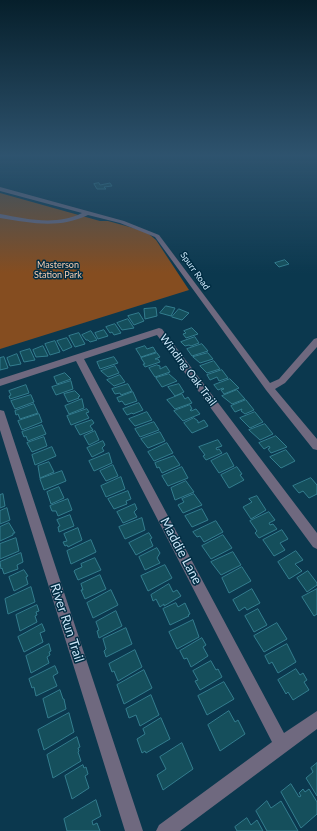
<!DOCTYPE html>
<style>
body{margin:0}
canvas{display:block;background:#0b384e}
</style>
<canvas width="317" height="831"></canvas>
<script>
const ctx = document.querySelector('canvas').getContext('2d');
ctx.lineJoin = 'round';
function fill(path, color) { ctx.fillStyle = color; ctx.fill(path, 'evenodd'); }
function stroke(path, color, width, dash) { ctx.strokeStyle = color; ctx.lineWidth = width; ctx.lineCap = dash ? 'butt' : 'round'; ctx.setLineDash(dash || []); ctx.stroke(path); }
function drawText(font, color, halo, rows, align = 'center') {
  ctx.font = font + ' Lato,sans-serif'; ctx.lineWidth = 3; ctx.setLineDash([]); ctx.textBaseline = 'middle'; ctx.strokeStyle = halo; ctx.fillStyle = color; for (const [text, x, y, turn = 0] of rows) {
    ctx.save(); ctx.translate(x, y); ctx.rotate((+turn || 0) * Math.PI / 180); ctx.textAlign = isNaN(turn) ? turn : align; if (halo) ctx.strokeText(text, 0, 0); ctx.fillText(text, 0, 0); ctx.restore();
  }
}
const green = new Path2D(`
 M0,193L100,221H108L144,231L150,235L156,240L189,290L0,349Z`);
const building = new Path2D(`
 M99,183L100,185L110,183L112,186L104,187L106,189H97L94,184Z
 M285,260L289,264L279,267L275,263Z
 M166,306L175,308L171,316L160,313Z
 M156,308L157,316L145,319L144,309Z
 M179,309L189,313L182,320L172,317Z
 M139,313L144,321L134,325L128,316Z
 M128,319L134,328L122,330L117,323Z
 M115,324L121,333L114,335L112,332L110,333L106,327Z
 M192,328L198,334L186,338L183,334L186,333L184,331Z
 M104,330L108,336L98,339L95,333Z
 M91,331L97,340L90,342L88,340H86L82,335Z
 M79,333L85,344L75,347L69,336Z
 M195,337L199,343L191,346L189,345L185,346L181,342Z
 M67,338L72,347L63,351L57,341Z
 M55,341L60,352L50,355L45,344Z
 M202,344L208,351L192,356L187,349Z
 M43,346L48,356L36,357L33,350Z
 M145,346L147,349L153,347L156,352L141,357L136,349Z
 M30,349L35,360L24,362L20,352Z
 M157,353L160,357L155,359H158L160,362L145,367L143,364H145L141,358Z
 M208,353L213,359L200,363L193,357Z
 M17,354L21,364L10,366L7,358Z
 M4,357L8,368L0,370V358Z
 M114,357L118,363L100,369L97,362Z
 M214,361L220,369L207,373L200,366Z
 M157,365L160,366V369L166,366L170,372L155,377L149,368Z
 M115,366L119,373L108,377L101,371Z
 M222,370L228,378L219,381L217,377L210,380L207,375Z
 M65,373L71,379L57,384L54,377Z
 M169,374L177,381L162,387L156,378Z
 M120,375L125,382L114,386L107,380Z
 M230,379L239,388L224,394L221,390L224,389L223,388L218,390L214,385Z
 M71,381L73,389L56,395L52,387Z
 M128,384L132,391L121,395L120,393L115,394L112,389Z
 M179,384L184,392L175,396L168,387Z
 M26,385L29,393L10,399L9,396L11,395L9,391Z
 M237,390L245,399L232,404L222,396Z
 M75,391L80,396L78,397L79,398L68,402L64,394Z
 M133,392L137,401L125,405L122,401L119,402L117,398Z
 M182,394L185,399L188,397L192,403L175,409L167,400Z
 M31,395L34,402L15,409L11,401Z
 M82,399L84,408L69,414L65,406Z
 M246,400L254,410L245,414L241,411L242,409L235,412L231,406Z
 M139,403L143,410L133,414L132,413L127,415L123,409Z
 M34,404L38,413L20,419L18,414L16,415L15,411Z
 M190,405L192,409L190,410L191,411L196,409L200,414L183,421L174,411Z
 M87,409L89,412L86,413L89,418L71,425L67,416Z
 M147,412L152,420L135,426L129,419Z
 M255,412L263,422L250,428L240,418Z
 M39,414L42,422L22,430L18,421Z
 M194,418L198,421V423L204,420L208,426L192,433L184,423Z
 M92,420L94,423L90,426L93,430L80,435L75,426Z
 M154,422L159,430L140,437L135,429Z
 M265,424L273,434L260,440L249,430Z
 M42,425L46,434L28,441L26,436L24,437L22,432Z
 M95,431L99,440L89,445L84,436Z
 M160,432L165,441L148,448L141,439Z
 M276,436L287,447L271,453L268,449L270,448L269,446L264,449L259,443Z
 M44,437L47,446L32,452L27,443Z
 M218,440L222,446L216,448L217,450L219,449L222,453L206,460L203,456L205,455L199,447Z
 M103,441L105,445L102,448L104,451L92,457L87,448Z
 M167,443L173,453L154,461L148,452Z
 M52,447L56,456L35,465L32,455Z
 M286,450L295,461L281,468L270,457Z
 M109,453L112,463L94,471L89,461Z
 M227,453L234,466L219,473L211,461Z
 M174,456L180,465L162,473L159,467L157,468L155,463Z
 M49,462L54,472L40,478L38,466Z
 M113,465L118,476L106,481L100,471Z
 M182,467L188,478L168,486L162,476Z
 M237,467L242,474L240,475L244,480L229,488L221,475Z
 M62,471L66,481L44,490L40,479Z
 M121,477L125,489L106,497L101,486Z
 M311,478L317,485V494L309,498L303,491L299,493L293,486Z
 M186,481L194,492L175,500L171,488Z
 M59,487L64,498L51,504L47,492Z
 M128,491L131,499L126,501L127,504L114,509L108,499Z
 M3,494L5,506L0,508V495Z
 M194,494L202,505L183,513L178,505L184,502L182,499Z
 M257,496L266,510L251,519L243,507L252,502L249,499Z
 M68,499L72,510L58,516L56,511H52L50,506Z
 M135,504L137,509L134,512L137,517L123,523L117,512Z
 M7,508L10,520L0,524V511Z
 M202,509L208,520L192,527L185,516Z
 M269,512L275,520L269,523L270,525L273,524L277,529L259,538L255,533L257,531L250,521Z
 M70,515L74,526L59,532L58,527L60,526L57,520Z
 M142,518L145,530L125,539L119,527Z
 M216,521L223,532L204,542L200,536L197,537L193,532Z
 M9,523L15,533H13V535L0,541V527Z
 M78,528L82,540L68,547L67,545L65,546L63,542L67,541L64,534Z
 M282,530L288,539L280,543L285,550L274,556L263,540Z
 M149,533L152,538L150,539L153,546L136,555L129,543Z
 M223,535L232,548L211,559L202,546Z
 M16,538L19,551L0,559V544Z
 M91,540L96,552L71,564L67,551Z
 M157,548L160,553L157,558L160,563L145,570L139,557Z
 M296,551L303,560L295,564L302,571L289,579L278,562Z
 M233,552L241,565L221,575L211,562Z
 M21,553L23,562L17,565L18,569L4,574L2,568L1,569L0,562Z
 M95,558L101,570L78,580L74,571L75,570L82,567L81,564Z
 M165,565L172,578L148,591L141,576Z
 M242,567L251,581L229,593L222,578Z
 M24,570L28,576L26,577L28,584L14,591L9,577Z
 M308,571L317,583V585L307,592L297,578Z
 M100,575L106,589L85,599L81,590H83L81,584Z
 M169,584L173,592L177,590L181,596L164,606V604L160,607L156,599L153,601L151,595Z
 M31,587L35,602L8,614L5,599Z
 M252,589L260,603L247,610L245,607L239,611L233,600Z
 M317,589V614L314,616L302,597Z
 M111,590L118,605L93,618L87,603Z
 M176,603L178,607L185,603L190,614L188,615L189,616L170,625L163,609Z
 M37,605L39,611L36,612L37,615L35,616L37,622L20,631L16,615Z
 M258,609L267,625L254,632L245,616Z
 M116,611L122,626L99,638L97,631L99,630L96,622Z
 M193,620L199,637L177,649L169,632Z
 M277,623L287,639L264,652L254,636Z
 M42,624L45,631L40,633L43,642L24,652L18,637Z
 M126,628L132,644L106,657L104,651L106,649L103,639Z
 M202,638L206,645L203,647L208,656L191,667L187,658L184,659L180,651Z
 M49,644L51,651L49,652L50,655L47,657L49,663L31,673L26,656Z
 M287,644L296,662L278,673L272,662L269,664L265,656Z
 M135,650L142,667L118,681L114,671L112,672L109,664Z
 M211,661L216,670L218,669L222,677L200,690L195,681L198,680L193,671Z
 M55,666L58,673L53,676L57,686L36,696L34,687L32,688L29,679Z
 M296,669L300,675L303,673L307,680L304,682L309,690L293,700L288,692L286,694L278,680Z
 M144,670L152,688L124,704L117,685Z
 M224,682L234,699L207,715L198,696Z
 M60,690L63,699H64L66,709L48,718L43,699Z
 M151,695L159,715L140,726L136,715L129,718L126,709Z
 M229,711L235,722L238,720L245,734L220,751L208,725Z
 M69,713L74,732L44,750L38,730Z
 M161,718L170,739L146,753L145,751L142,753L137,739L145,734L143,729Z
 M77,737L80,747L78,748L79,751L78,752L81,761L53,778L47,755Z
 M182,743L193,769L163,790L157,775L166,769L160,757Z
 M317,763V796L306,778L313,772L311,768Z
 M83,765L84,768L86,767L88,774L85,776L89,788L72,799L65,776Z
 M291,784L299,797L301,796L299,793L303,789L305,792L309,789L317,802V814L301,828L281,792Z
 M96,800L101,816L92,821L93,825L97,823L100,831H67L64,819Z
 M267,801L271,808L281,801L298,831H267L256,811Z
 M247,818L251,825L257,820L263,831H237L235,827Z`);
const minor = new Path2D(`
 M0,187L124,221L159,235L270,383L279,379L314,339L317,338V347L285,383L275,389L317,439V450L313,449L266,390L155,237L120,223L88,215C59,229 31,223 0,218V214C27,219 56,226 82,213L0,191Z
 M159,328L162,329L317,533V549L313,547L157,335L84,359L284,733L317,711V729L180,831H156L159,825L272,742L76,361L0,386V379Z
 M0,410L4,411L5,414L143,831H125L0,430Z`);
const farParknames = [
 ["Masterson",58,265],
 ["Station Park",58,275]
];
const farStreetnames = [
 ["Spurr Road",195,271,55]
];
const streetNames = [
 ["Winding Oak Trail",188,370,53]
];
const nearStreetnames = [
 ["Maddie Lane",181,551,62],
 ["River Run Trail",67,623,72]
];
fill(green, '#854d20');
fill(building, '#154f5c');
stroke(building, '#337d8e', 1);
fill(minor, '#6f697f');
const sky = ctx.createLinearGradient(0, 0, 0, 273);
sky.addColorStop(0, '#061f2b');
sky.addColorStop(0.57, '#2e536e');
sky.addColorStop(1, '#2e536e00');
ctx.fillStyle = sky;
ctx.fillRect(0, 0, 317, 273);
drawText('9px', '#f8ceb2', '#002d43', farParknames);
drawText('9px', '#cde8fa', '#002d43', farStreetnames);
drawText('11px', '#cde8fa', '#002d43', streetNames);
drawText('13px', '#cde8fa', '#002d43', nearStreetnames);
</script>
